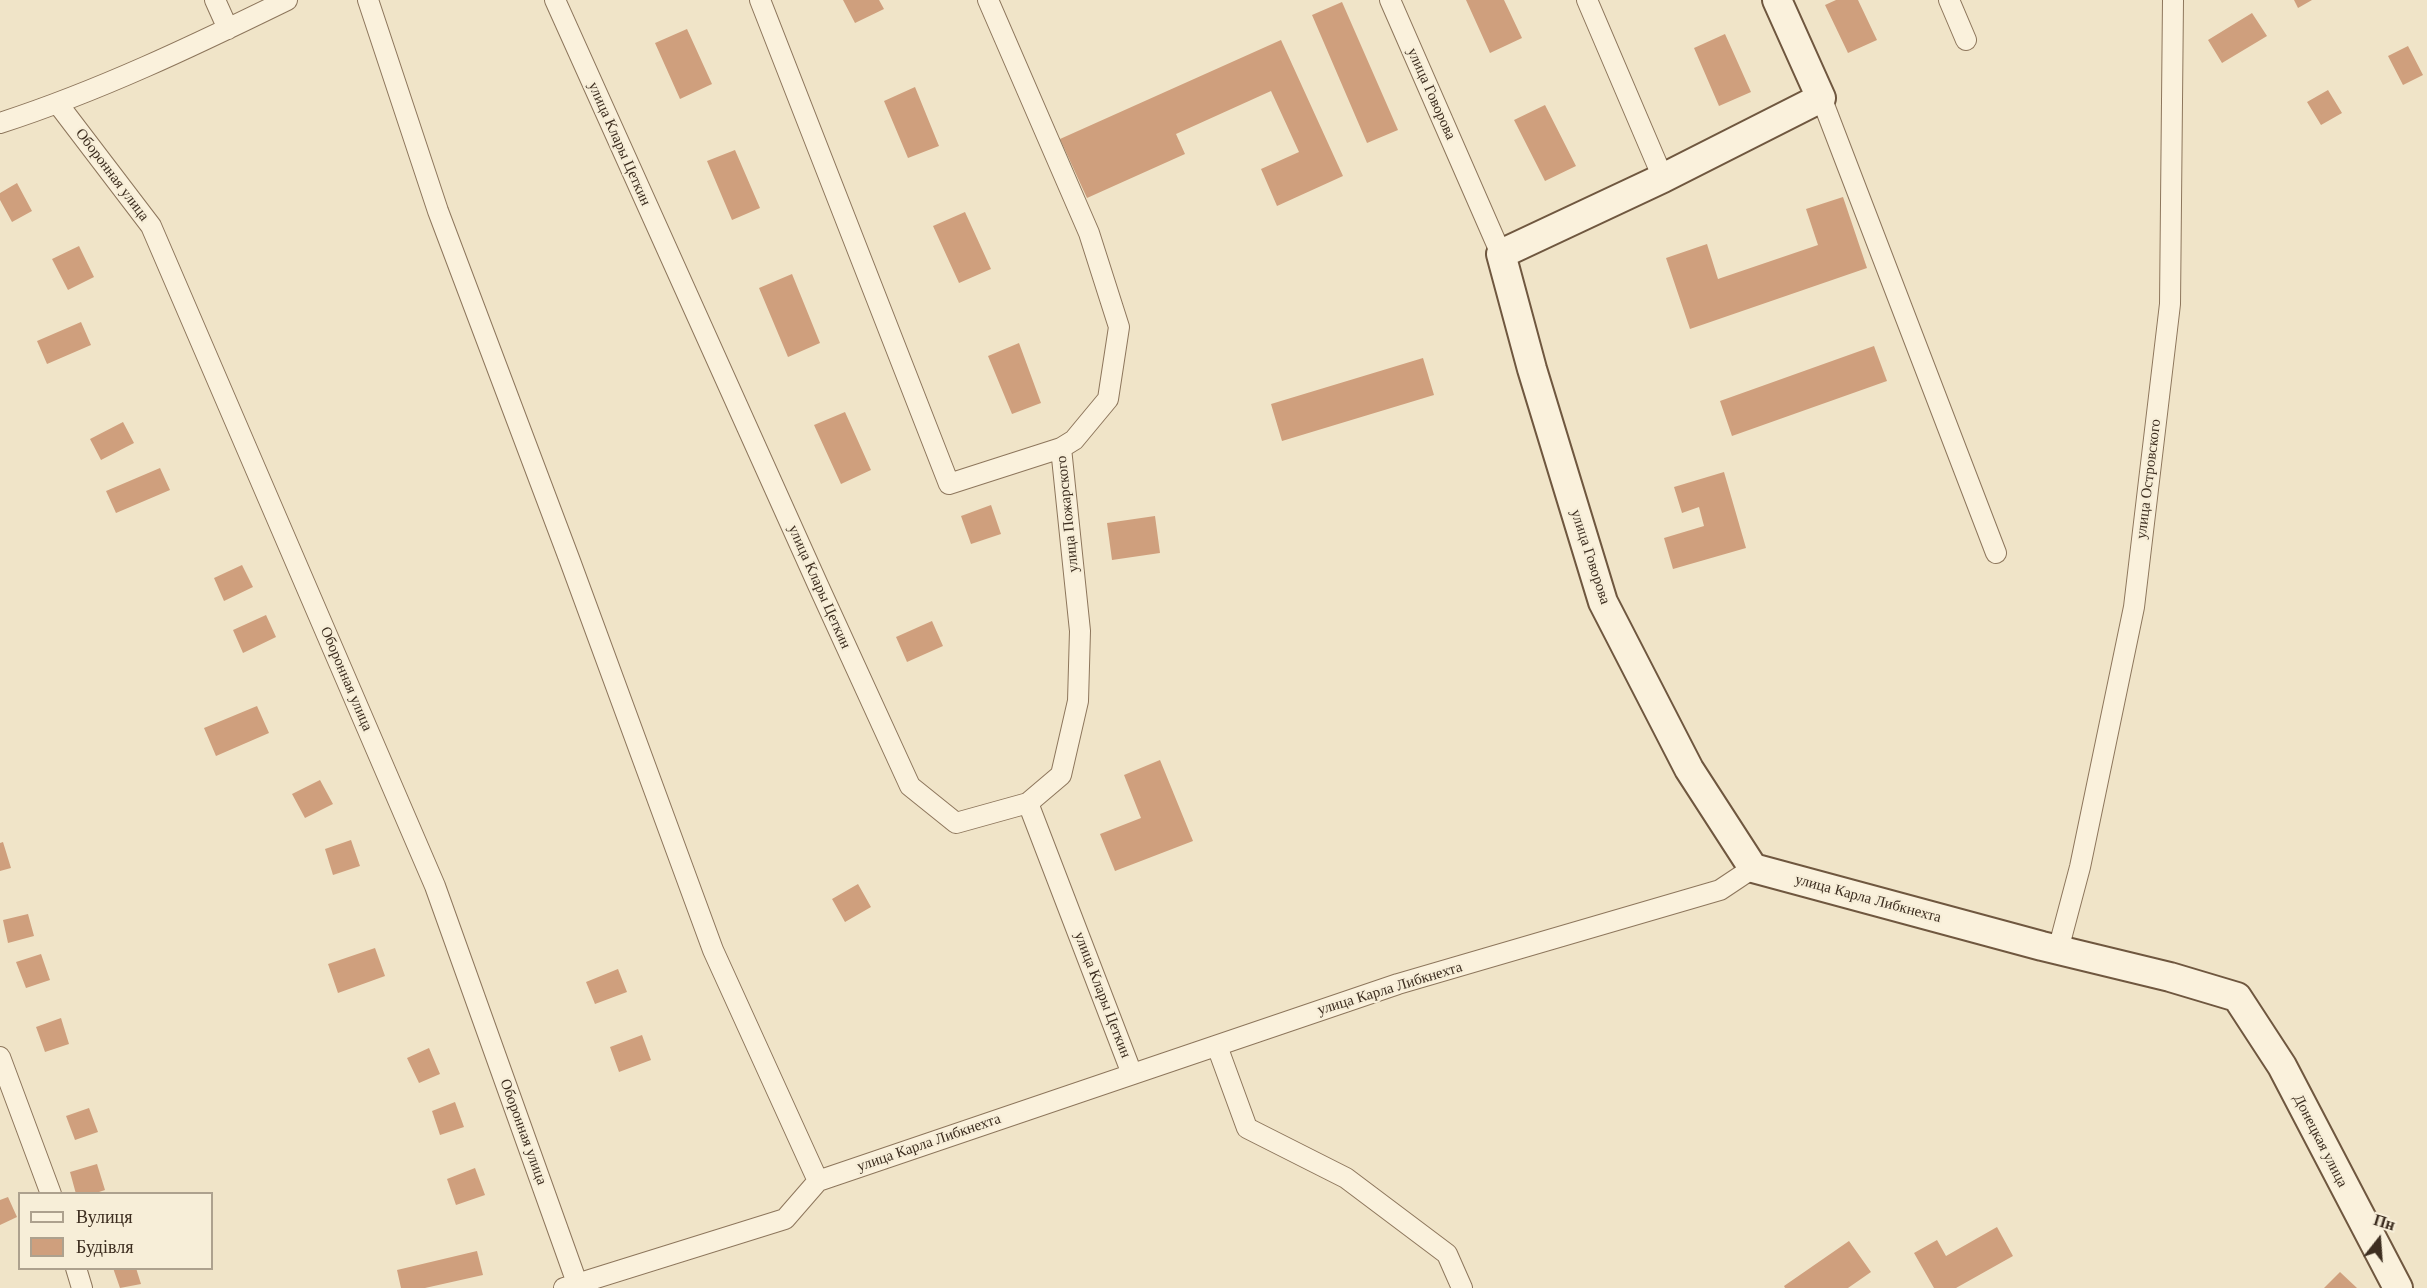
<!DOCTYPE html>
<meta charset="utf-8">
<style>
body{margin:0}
#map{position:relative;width:2427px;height:1288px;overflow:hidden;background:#f0e4c8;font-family:Georgia,serif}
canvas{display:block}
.legend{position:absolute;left:18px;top:1192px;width:195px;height:78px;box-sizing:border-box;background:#f7eed8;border:2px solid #ada18e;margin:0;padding:8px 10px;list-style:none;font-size:18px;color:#3d2e20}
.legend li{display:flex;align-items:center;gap:12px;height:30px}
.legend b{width:30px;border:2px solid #ada18e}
.north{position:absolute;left:2349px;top:1210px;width:60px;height:60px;-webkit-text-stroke:4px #f7eed8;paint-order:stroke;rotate:17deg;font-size:16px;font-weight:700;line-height:24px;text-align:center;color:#3d2e20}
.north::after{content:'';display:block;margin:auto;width:21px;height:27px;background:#3d2e20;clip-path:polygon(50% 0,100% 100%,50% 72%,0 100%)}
</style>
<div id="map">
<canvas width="2427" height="1288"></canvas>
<ul class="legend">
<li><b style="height:8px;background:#faf1dc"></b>Вулиця</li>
<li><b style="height:16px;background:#cf9f7d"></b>Будівля</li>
</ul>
<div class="north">Пн</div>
</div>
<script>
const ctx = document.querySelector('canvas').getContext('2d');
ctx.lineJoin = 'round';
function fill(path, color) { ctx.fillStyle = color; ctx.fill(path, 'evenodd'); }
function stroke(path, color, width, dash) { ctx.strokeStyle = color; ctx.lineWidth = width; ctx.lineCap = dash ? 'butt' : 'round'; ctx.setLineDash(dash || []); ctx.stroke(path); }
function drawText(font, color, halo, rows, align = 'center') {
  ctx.font = font + ' Georgia,serif'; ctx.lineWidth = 4.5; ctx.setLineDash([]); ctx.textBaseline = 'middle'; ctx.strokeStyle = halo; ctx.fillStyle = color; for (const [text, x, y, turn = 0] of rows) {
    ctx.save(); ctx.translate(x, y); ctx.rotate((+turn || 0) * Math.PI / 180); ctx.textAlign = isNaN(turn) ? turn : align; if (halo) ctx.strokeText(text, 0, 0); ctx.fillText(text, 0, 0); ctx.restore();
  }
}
const building = new Path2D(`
 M843,0H879L884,9L855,23Z
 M1466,0H1504L1522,38L1490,53Z
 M1836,0H1858L1877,40L1848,53L1825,5Z
 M2294,0H2312L2298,8Z
 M1342,2L1398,130L1367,143L1312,15Z
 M2252,13L2267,36L2222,63L2208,40Z
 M687,29L712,84L680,99L655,43Z
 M1725,34L1751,92L1719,106L1694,48Z
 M1281,40L1343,176L1277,206L1261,169L1299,152L1271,91L1176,134L1185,154L1087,198L1060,139Z
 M2408,46L2423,75L2403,85L2388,56Z
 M915,87L939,146L908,158L884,101Z
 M2328,90L2342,113L2321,125L2307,102Z
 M1545,105L1576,166L1545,181L1514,120Z
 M735,150L760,208L732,220L707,161Z
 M17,183L32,211L12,222L0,200V193Z
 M1843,197L1867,268L1690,329L1666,258L1707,244L1718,279L1818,245L1806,209Z
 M965,212L991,269L959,283L933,226Z
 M79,246L94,277L68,290L52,259Z
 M792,274L820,343L788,357L759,288Z
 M81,322L91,345L47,364L37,341Z
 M1019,343L1041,403L1012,414L988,356Z
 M1874,346L1887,381L1732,436L1720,401Z
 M1423,358L1434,395L1282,441L1271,404Z
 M845,412L871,470L841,484L814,425Z
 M123,422L134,443L101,460L90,439Z
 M160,468L170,490L116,513L106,491Z
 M1724,472L1746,548L1673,569L1664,538L1704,526L1699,507L1682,513L1674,487Z
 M991,505L1001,534L971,544L961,516Z
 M1155,516L1160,553L1112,560L1107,523Z
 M242,565L253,587L224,601L214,578Z
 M266,615L276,637L243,653L233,630Z
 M932,621L943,646L907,662L896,637Z
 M257,706L269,733L216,756L204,728Z
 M1160,760L1193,841L1115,871L1100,834L1141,818L1124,775Z
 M320,780L333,804L305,818L292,794Z
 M351,840L360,866L333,875L325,849Z
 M3,842L11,868L0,871V843Z
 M858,884L871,907L845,922L832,899Z
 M28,914L34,936L8,943L3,920Z
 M375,948L385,976L338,993L328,964Z
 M41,954L50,980L26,988L16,962Z
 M618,969L627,992L595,1004L586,982Z
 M61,1018L69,1044L45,1052L36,1027Z
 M642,1035L651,1060L619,1072L610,1047Z
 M429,1048L440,1074L419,1083L407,1058Z
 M455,1102L464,1127L440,1135L432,1111Z
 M89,1108L98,1132L75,1140L66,1116Z
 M97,1164L105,1190L93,1194H76L70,1172Z
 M475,1168L485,1195L456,1205L447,1179Z
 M8,1197L17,1217L0,1225V1200Z
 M1997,1227L2013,1256L1956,1288H1934L1914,1253L1937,1240L1946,1256Z
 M1849,1241L1871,1272L1848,1288H1785L1784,1286Z
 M477,1251L483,1275L425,1288H401L397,1270Z
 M113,1268H136L141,1284L120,1288Z
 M2340,1272L2357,1288H2324Z`);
const street = new Path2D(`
 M215,0L228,29
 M368,0L438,211L570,561L713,950L818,1181
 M555,0L818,585L910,786L956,823L1028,803L1132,1074
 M760,0L949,484L1061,448
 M988,0L1089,233L1119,327L1108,399L1074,440L1061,448L1080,631L1078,701L1061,775L1028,803
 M1390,0L1501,254
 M1587,0L1663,178
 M1949,0L1966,40
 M1821,97L1996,553
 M58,104L151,226L435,886L577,1283
 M0,123C99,91 193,46 287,0
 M2058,950L2080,867L2134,607L2170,304L2173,0
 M1217,1046L1247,1128L1346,1178L1447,1254L1462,1288
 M0,1057L51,1194
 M76,1268L82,1288
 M564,1288L785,1219L818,1181L1398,984L1720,890L1753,868`);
const secondary = new Path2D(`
 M1777,0L1821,98L1663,178L1501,254L1532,369L1603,602L1689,769L1753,868L2042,946L2170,977L2237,997L2282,1066L2398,1288`);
const streetNames = [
 ["улица Говорова",1431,94,66],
 ["улица Клары Цеткин",619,144,66],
 ["Оборонная улица",112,175,53],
 ["улица Островского",2149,479,-83],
 ["улица Пожарского",1068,514,-96],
 ["улица Говорова",1590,557,72],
 ["улица Клары Цеткин",819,587,66],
 ["Оборонная улица",346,679,67],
 ["улица Карла Либкнехта",1868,899,15],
 ["улица Карла Либкнехта",1390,989,-17],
 ["улица Клары Цеткин",1102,995,69],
 ["Оборонная улица",523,1132,70],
 ["Донецкая улица",2320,1141,63],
 ["улица Карла Либкнехта",929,1143,-19]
];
fill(building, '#cf9f7d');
stroke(street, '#8d765c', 22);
stroke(secondary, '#6f573f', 32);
stroke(street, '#faf1dc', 20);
stroke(secondary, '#faf1dc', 28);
drawText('15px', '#3d2e20', '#f7eed8', streetNames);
</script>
